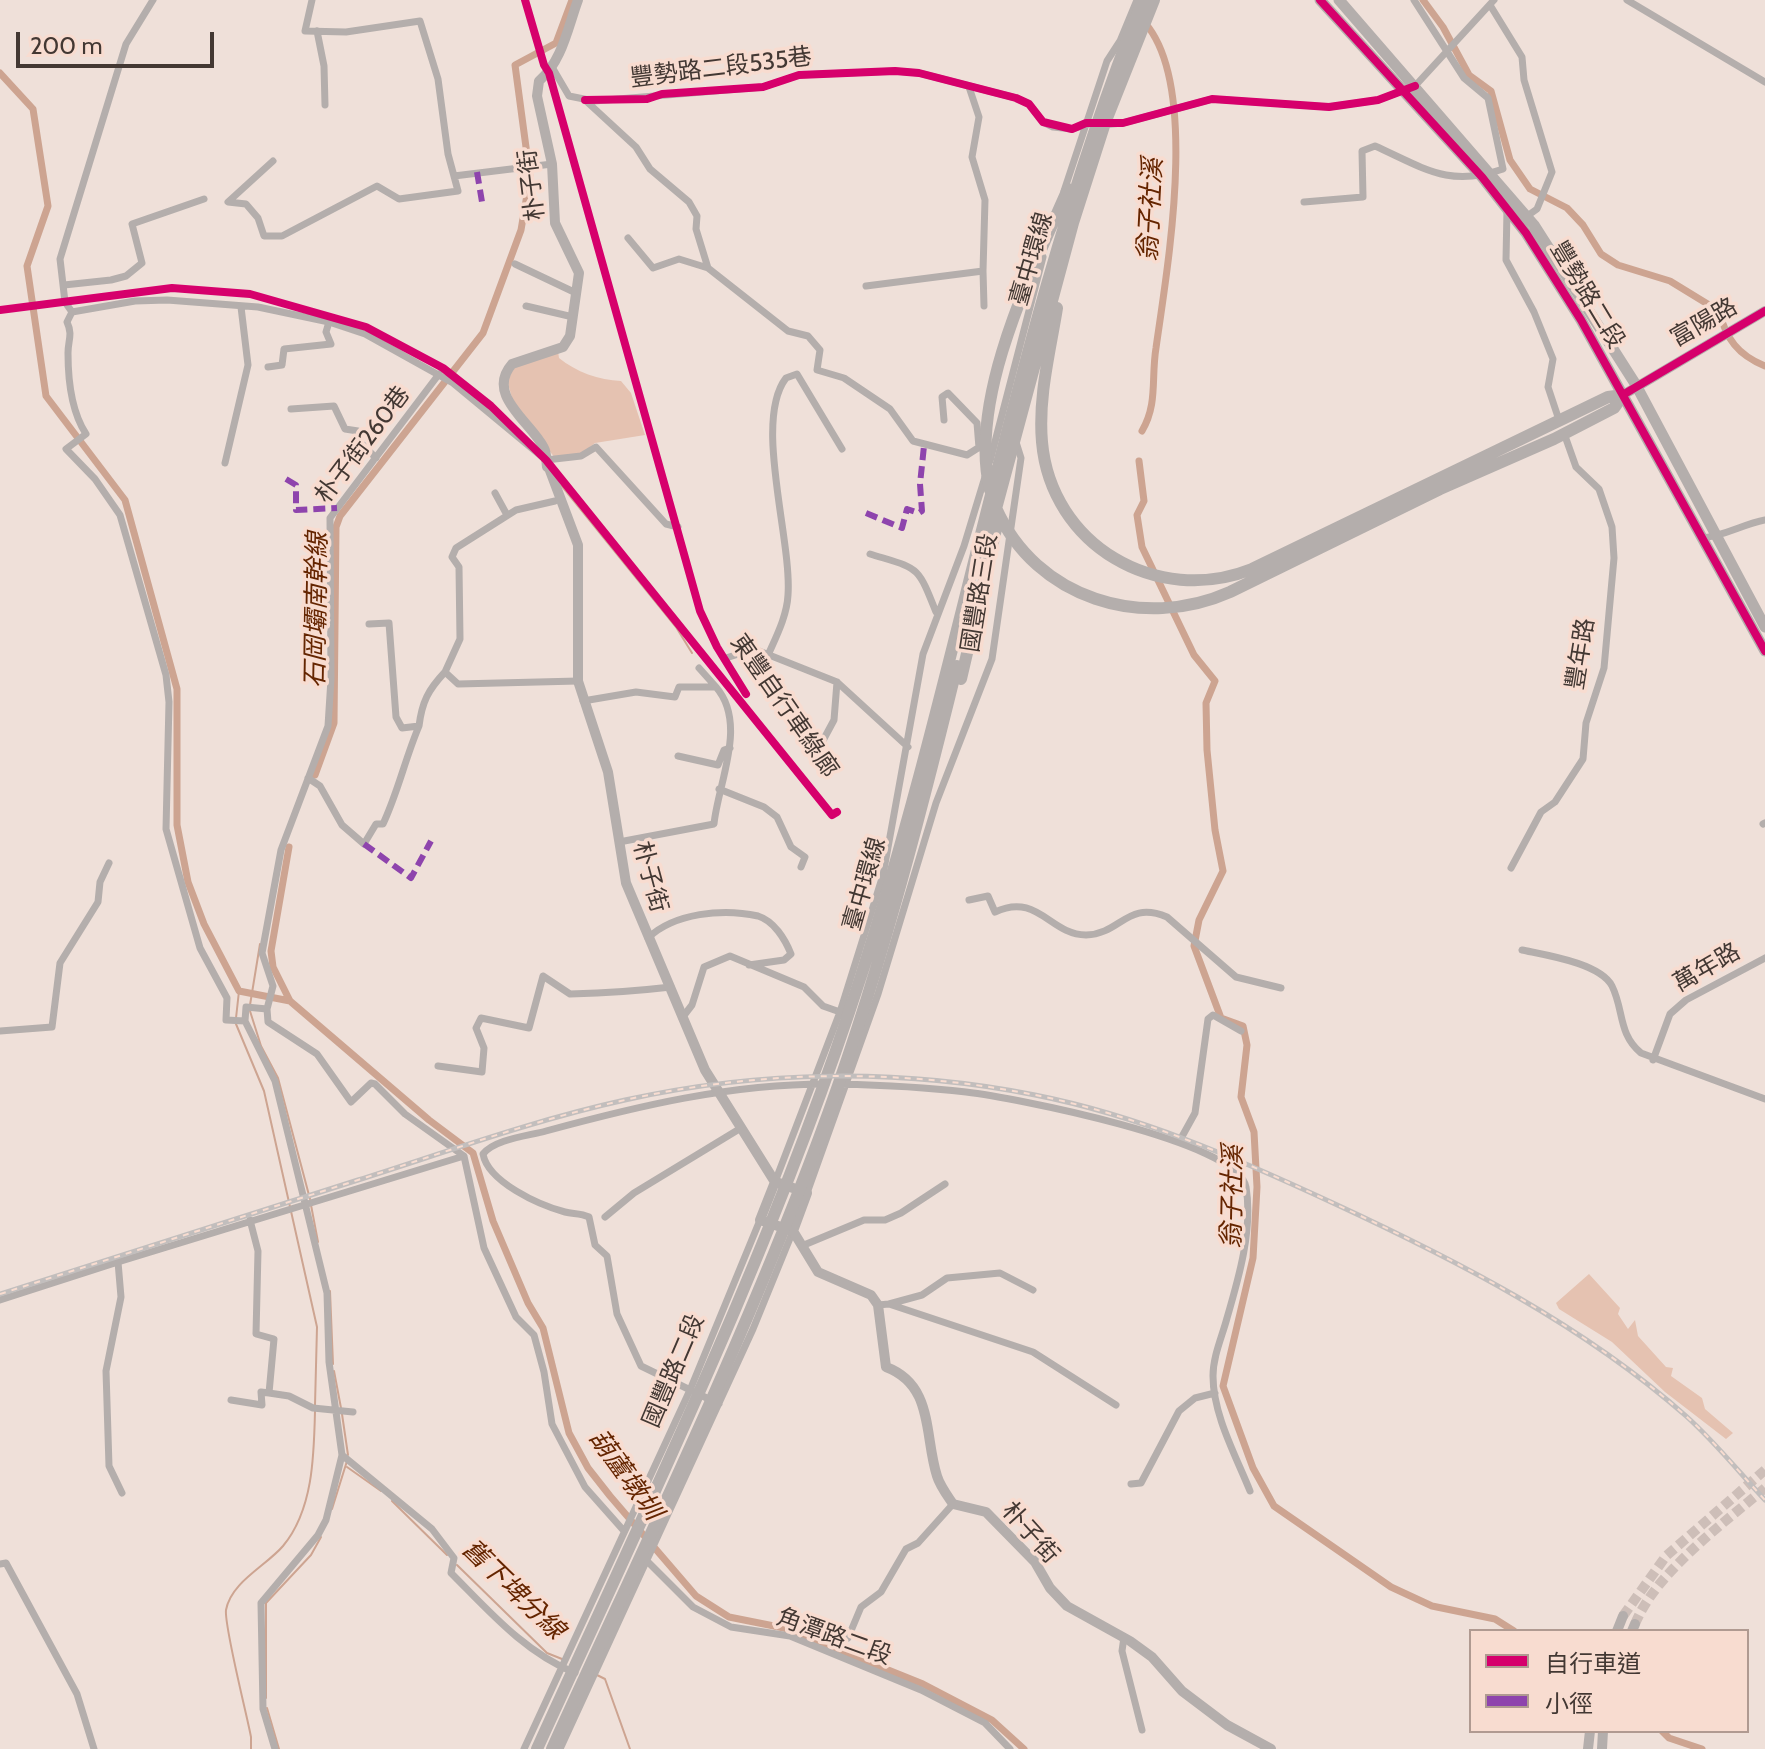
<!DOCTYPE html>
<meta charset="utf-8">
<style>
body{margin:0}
#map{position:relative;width:1765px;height:1749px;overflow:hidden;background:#efe0d9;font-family:Cabin,"Noto Sans TC",sans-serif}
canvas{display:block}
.legend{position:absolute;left:1469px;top:1629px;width:280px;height:104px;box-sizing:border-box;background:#f8dcd0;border:2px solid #b09a91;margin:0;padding:10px 14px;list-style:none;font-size:24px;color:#433833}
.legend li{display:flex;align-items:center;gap:16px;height:40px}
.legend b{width:40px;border:2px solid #b09a91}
.scale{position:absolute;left:16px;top:32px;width:198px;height:36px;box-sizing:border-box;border:4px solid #433833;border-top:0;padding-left:10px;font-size:24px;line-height:28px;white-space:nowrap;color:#433833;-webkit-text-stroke:6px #f8dcd0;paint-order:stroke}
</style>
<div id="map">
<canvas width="1765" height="1749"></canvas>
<ul class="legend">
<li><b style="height:10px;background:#d6006c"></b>自行車道</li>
<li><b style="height:10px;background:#8e44ad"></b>小徑</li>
</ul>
<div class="scale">200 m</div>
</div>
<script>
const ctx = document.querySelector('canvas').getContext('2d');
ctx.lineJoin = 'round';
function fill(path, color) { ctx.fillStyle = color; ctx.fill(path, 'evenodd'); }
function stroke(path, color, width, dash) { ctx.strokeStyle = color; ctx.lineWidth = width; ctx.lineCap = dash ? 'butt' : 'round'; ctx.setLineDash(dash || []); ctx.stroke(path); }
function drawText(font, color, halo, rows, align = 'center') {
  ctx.font = font + ' Cabin,"Noto Sans TC",sans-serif'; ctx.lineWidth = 7; ctx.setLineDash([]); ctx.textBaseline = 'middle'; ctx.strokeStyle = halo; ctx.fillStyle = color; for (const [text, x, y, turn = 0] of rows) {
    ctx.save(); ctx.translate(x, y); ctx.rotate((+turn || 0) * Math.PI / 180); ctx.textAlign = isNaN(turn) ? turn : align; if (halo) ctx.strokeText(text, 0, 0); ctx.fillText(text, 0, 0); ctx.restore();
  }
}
const green = new Path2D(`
 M558,351L559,358C576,372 599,380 621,381L631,393L645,435L595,443L580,455L555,458L514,405L507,380L513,366Z
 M1589,1274L1620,1308L1618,1314L1628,1329L1635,1320L1638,1336L1666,1367L1673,1368L1671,1376L1702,1398L1705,1409L1733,1433L1726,1439L1665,1392L1612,1342L1559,1309L1556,1303Z`);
const stream = new Path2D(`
 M565,482L647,582
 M561,485L676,627L692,653
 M734,690L745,703
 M250,1005L260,944
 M250,1011L261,1046L278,1078L310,1199
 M236,1018L239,991
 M236,1024L264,1091L317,1327L315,1405
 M311,1205L318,1242
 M330,1291L333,1364
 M334,1371L341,1408
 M342,1414L348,1455
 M347,1467L381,1491
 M392,1501L447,1555
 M332,1509L347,1461
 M457,1565L547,1653L562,1659
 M597,1675L605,1679L630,1749
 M266,1698V1603L311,1555L321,1537
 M267,1708L279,1749
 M251,1749V1737C247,1715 224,1626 226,1610C231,1582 266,1566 283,1546C313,1510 314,1456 315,1411`);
const canal = new Path2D(`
 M1423,0L1443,27L1469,75L1491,91L1510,160L1530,189L1567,208L1583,225L1601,254L1618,265L1670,281L1719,311C1726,339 1738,355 1765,366
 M0,73L33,109L48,206L27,266L46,396L125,500L177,689V825L188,882L204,924L239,991L290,1001
 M1142,431C1158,404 1151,378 1156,348C1167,269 1200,86 1145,23
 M1139,461L1144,501L1137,515L1142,547L1194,655L1215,681L1206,703L1207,750L1215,830L1223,871L1199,920L1194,946L1221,1018L1243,1026L1247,1045L1241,1097L1254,1132L1257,1187L1253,1258L1223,1386L1253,1468L1274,1506L1391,1587L1432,1606L1495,1619L1514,1631
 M315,775L334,723L336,527L340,516L483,333L521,230L530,177L515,65L556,43L572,0
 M289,847L271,951L273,967L290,1001L429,1120L473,1153L493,1221L528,1303L543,1328L569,1433L588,1468L610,1496L696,1596L729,1617L784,1628L923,1684L992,1720L1024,1749
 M1662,1731L1669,1738L1702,1749`);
const secondaryTunnel = new Path2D(`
 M1623,1616L1666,1556L1765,1470
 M1635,1624C1656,1572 1723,1524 1765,1488`);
const street = new Path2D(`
 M1627,0L1765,82
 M1490,5L1522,57L1524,80L1552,172L1537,209L1523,219
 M317,31L324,66L325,105
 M552,67L569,96L594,101L763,87L799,75L895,71L919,73L1016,98L1029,104L1043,122L1053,127L1072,129L1089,124
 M585,100L636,147L650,169L689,202L697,216L696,229L708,268L788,331L808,336L820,350L817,370L844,378L890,409L913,441L967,455L978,448
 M1101,125L1123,123L1212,99L1329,107L1378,100L1415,86L1494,0
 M273,161L228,202L246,204L258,218L264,236H282L377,186L399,199L458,191L448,154L438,79L420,21L346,32L305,31L312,0
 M454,176L552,164
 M1064,191L1107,61L1120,41L1137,0
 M1304,202L1363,197L1362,151L1375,146C1424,168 1449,188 1503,169L1488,98L1464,78L1414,0
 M1507,210L1506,260L1534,312L1553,359L1548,387L1558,417
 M628,238L653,268L679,259L708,268
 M515,264L576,293
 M983,271L984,306
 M64,285L111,280L126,276L142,263L132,224L204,199
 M866,286L983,271L985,200L972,157L979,117L969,87
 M526,306L573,317
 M72,312L67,322C73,335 68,340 68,353C68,381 71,411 86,434L66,449L95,479L120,515L166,675L169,702L166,829L200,948L227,998L226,1020L245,1021
 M72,312L135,301L167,300L258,307L329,322L365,334L453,383L546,460L581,456L596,447L666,524L678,527
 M72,312L65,302L60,259L126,44L153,0
 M268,367L282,365L284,349L331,344L326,332L329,322
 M439,374L330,518L331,679L328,726L281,850L262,953L273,986L267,1009L268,1022L317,1054L351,1102L371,1083L375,1084L405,1114L464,1156L484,1248L516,1317L534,1335L544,1372L552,1424L585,1487L624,1531
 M291,409L334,406L345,429L358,431L361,443L376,458
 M944,420L942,397L948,393L977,423L979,448
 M990,461L1043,257
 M225,463L248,365L241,307
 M495,493L507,515
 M1701,538C1723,537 1743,524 1765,520
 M870,554C919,569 917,564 936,612
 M369,624L389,623L396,717L402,728L419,726C422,702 428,690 445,672L458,684L578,681
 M769,653C777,635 787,615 788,595C792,539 753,421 786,378L797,374L842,449
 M726,658L754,649L837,682L908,747
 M699,668L716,687
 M445,672L460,639L459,567L452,557L456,548L516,510L555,501
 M583,701L636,692L675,697L679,687H716C748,724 718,783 714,824L619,842
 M819,748L834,720L837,682
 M678,756L718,765L724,750L730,748
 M308,778L320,786L342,825L364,844L376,824H383C398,792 405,759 419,726
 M719,789L764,807L777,817L791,847L805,857L801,867
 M1763,824L1765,823
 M1511,868L1541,812L1555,802L1583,759L1586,723L1604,668L1614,558L1612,527L1599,489L1576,467L1565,436
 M969,900L988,896L995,912C1038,892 1050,935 1086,935C1121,934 1127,900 1167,917L1236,977L1281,988
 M648,938C674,913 723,908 758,916C774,921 785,939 791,954L784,960L749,965
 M1522,950C1545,955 1600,963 1612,986C1624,1010 1618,1034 1641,1053L1765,1099
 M267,1009L246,1007L245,1021L275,1081L327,1293L329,1362L342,1455L326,1520L318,1535L261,1603L263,1709L275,1749
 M682,1018L692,1005L704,967L730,956L804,987L823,1006L840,1012
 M0,1031L52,1027L60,963L98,902L100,882L109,863
 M1653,1060L1670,1014L1686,1000L1765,958
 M438,1066L482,1072L484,1048L476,1028L481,1018L529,1028L543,976L570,994C604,993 637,991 671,987
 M839,1084C881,1085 923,1087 966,1092C1010,1097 1239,1141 1246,1187C1253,1229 1239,1277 1227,1318C1222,1337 1213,1356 1213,1376C1213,1415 1236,1456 1250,1491
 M1179,1142L1195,1113L1208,1019L1213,1015L1241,1031
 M775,1182L840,1012L883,875L923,654L964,546L985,477
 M807,1193L878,994L936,803L992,659L1021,458L1016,442
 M605,1217L634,1193L741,1128
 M250,1220L258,1251L256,1334L274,1339L269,1393L289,1396L313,1408L353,1412
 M804,1245L864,1220H885L901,1213L945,1184
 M118,1262L464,1156
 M0,1300L118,1262L121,1297L106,1371L109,1466L122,1493
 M889,1304L922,1295L947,1278L1000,1273L1033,1290
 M878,1305L889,1304L1033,1352L1116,1405
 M231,1400L262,1405L261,1392L269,1393
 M719,1404L641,1366L617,1314L607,1256L595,1245L589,1217C581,1213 573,1214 565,1212C539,1205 488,1182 483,1154C495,1139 528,1136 546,1131C638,1106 730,1084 826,1084
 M342,1455L432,1529L454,1558L451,1573C489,1611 524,1652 575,1673
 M1131,1484L1141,1483L1179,1411L1195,1398L1215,1393
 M648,1562L693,1607L731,1627L790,1636L921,1690L985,1723L1010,1749
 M0,1564L6,1563L77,1694L94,1749
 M1124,1637L1122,1651L1142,1730
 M848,1638L861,1607L881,1592L906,1549L918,1543L953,1504
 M524,1749L690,1390L760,1220
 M560,1749L753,1329L793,1231`);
const secondary = new Path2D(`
 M1623,395L1765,311
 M546,460L578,545V681L608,772L626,883L705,1070L775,1182
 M547,467C546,461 547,453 544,448C531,422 485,395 512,364L563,347L570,336L579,273L555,223L552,164L537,96L539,81C562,62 568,27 578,0
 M775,1182L760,1220L793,1231L818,1272L871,1295L878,1305L886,1367C934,1385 924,1435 937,1476C940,1486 947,1495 953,1504L986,1512L1035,1562L1050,1588L1067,1606L1130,1641L1152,1657L1182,1691L1227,1725L1271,1749
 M779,1183L807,1193L793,1231
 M1617,1631L1623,1616
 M1632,1631L1635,1624
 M1588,1749L1590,1731
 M1602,1749L1603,1731`);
const primary = new Path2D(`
 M1320,0L1482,177L1526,233L1581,320L1765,651
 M1339,0L1534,225L1636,385L1765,627`);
const highway = new Path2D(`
 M1057,308C1050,352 1038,397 1042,442C1051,545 1157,607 1252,569L1608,397L1623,395
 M990,490C968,399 1031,273 1068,189
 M996,508C1036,599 1143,631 1230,592L1440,489L1554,439L1614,408L1623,395
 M990,531L1073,223L1105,123L1154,0
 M961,679L997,525
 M537,1749C653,1494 775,1243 861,976C965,653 1016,315 1143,0
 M552,1749C644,1546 740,1350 818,1141C876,987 918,825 957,666`);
const rail = new Path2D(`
 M0,1294C119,1256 238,1218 358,1180C446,1152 534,1120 625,1100C760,1070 900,1068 1035,1095C1141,1116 1236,1158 1333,1203C1456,1260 1583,1325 1686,1416C1714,1441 1739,1472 1765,1500`);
const quiet = new Path2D(`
 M477,172L482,202
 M286,479L296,485V510L337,508
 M866,513L902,528L907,509L919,513L922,511L920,484L924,446
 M364,844L411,878L431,841`);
const cycleway = new Path2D(`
 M525,0L544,65L549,73L700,611L717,647L746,694
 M1320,0L1482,177L1526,233L1581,320L1765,651
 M585,100L647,99L662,94L763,87L799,75L895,71L919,73L1016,98L1029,104L1043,122L1072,129L1086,123H1123L1212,99L1329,107L1378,100L1415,86
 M0,310L172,288L250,294L366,327L443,368L491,406L546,460L832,815L837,812
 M1626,393L1765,311`);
const streetNames = [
 ["豐勢路二段535巷",721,68,-7],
 ["朴子街",532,185,-97],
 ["臺中環線",1032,259,-74],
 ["豐勢路二段",1587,295,59],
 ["富陽路",1704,323,-30],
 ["朴子街260巷",363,445,-53],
 ["國豐路三段",980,593,-81],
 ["豐年路",1581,654,-81],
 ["東豐自行車綠廊",784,706,55],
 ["朴子街",650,877,75],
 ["臺中環線",865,884,-74],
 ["萬年路",1707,968,-30],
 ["國豐路二段",674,1371,-67],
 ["朴子街",1030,1533,48],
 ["角潭路二段",834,1637,20]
];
const waterNames = [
 ["翁子社溪",1151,210,-87],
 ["石岡壩南幹線",317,610,-89],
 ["翁子社溪",1233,1197,-89],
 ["葫蘆墩圳",625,1475,54],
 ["舊下埤分線",513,1590,44]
];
fill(green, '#e5c2b1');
stroke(stream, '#cda491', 2);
stroke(canal, '#cda491', 7);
stroke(secondaryTunnel, '#cdbeb8', 10, [10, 5]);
stroke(street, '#b4aeac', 7);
stroke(secondary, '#b4aeac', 10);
stroke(primary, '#b4aeac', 11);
stroke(highway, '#b4aeac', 12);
stroke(rail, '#c2bebd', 5);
stroke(rail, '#f8dcd0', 2, [6]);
stroke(quiet, '#8e44ad', 6, [12, 6]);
stroke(cycleway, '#d6006c', 8);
drawText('24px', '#433833', '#f8dcd0', streetNames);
drawText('italic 26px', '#652500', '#f8dcd0', waterNames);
</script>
